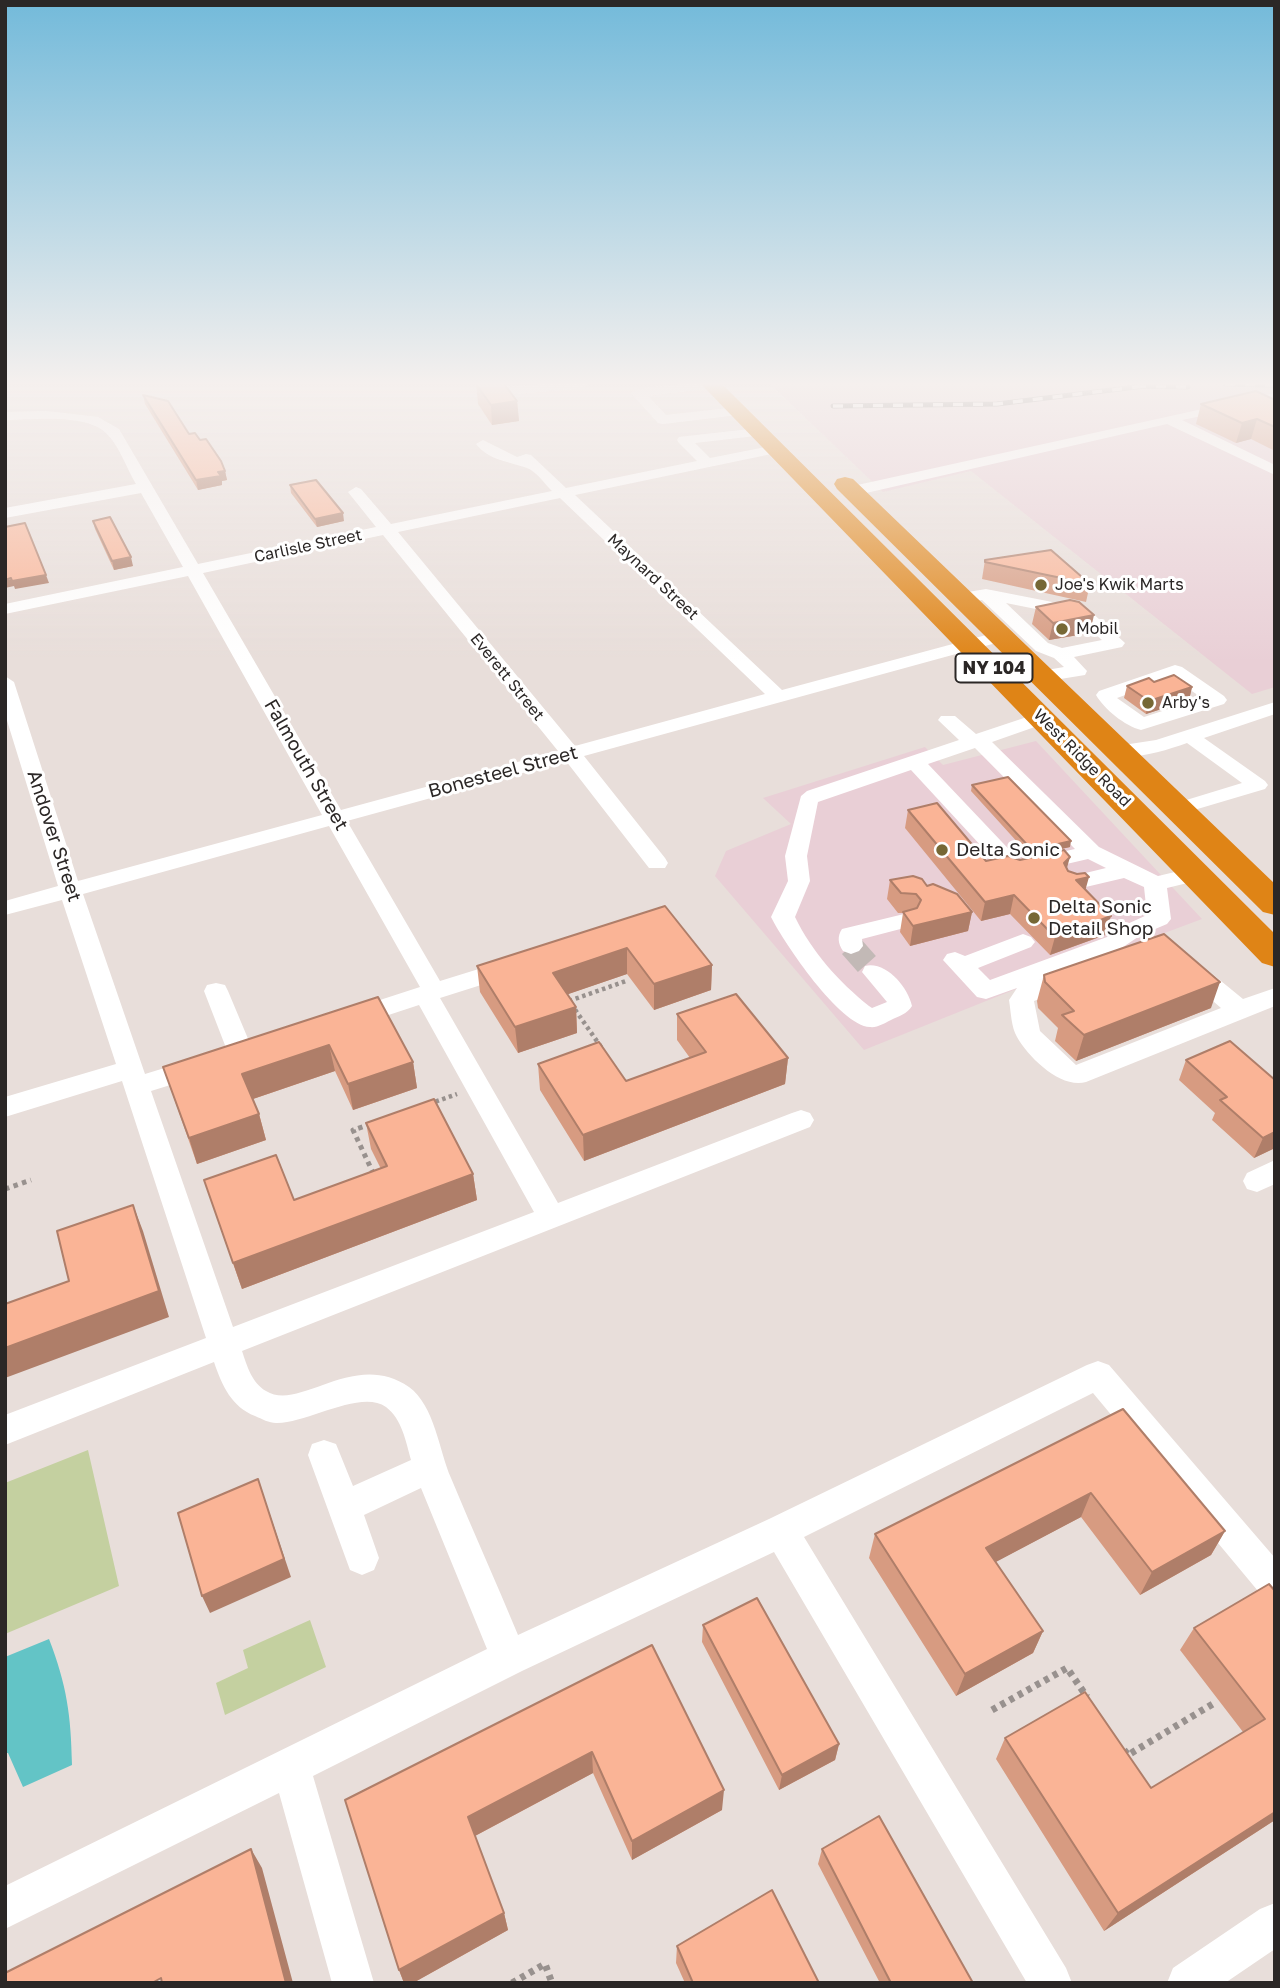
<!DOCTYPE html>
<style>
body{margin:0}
#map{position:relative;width:1280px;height:1988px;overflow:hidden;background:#e8deda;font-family:"Golos Text",sans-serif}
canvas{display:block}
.frame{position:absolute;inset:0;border:7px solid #2b2726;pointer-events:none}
</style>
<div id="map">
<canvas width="1280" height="1988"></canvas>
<div class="frame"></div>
</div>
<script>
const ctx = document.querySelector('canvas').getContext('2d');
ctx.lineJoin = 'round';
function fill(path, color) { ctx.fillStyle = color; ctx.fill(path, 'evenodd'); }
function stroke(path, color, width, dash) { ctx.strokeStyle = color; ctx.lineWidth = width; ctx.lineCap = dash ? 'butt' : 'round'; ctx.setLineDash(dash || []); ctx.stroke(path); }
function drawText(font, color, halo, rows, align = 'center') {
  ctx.font = font + ' "Golos Text",sans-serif'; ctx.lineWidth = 6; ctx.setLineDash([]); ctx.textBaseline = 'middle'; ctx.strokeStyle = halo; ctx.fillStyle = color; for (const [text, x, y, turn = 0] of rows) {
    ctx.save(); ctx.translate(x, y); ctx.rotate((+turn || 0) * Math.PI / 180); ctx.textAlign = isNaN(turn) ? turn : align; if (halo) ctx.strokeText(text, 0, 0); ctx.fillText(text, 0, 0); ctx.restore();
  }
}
const commercial = new Path2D(`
 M770,384H1275V687L1252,694L971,471L883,492Z
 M1036,741L1202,919L1031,983L864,1050L715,876L726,851L791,824L763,798L925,747L943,765Z`);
const green = new Path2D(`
 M88,1450L119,1586L5,1634V1483Z
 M310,1620L326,1667L225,1715L216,1683L248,1668L243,1650Z`);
const water = new Path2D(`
 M49,1639C67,1686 71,1715 72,1765L23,1787L8,1753H5V1657Z`);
const minorTunnel = new Path2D(`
 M851,946L874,972`);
const pathFar2 = new Path2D(`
 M601,1047L569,1001L626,981
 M429,1104L457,1094`);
const pathFar1 = new Path2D(`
 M371,1124L353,1130L375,1177
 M5,1189L31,1180`);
const path = new Path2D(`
 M992,1710L1067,1668L1087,1697
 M1124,1750L1128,1755L1216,1702
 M512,1983L545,1964L552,1983`);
const minor = new Path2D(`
 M541,384H589L582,388L494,396L487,392L494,388Z
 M681,384H718L711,388L648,396L666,415L738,407L745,411L738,415L663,424L658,423L631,393L638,389Z
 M1275,393V401L1182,420L1275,465V475L1167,424L853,496L845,491L853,486Z
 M47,411L98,417L119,429L198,564L376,527L348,492L356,487L361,489L391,524L552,491C545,484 536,471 527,468C508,461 490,461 476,444L483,440L517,457L526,454L531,455L566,488L697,461L679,443L677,440L679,437L759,428L766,432L764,435L695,443L710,458L776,445L783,449L781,452L575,495L782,690L1001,631L1010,636L1007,640L584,756L665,858L668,863L665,868H649L566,761L347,821L440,981L511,959L519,961L523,967L519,973L440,998L558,1203L792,1113L801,1110L810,1113L814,1120L810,1127L242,1351C247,1366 252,1383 266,1391C300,1412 354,1349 409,1387C435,1406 439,1451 451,1478C473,1531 496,1582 518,1635L769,1519L1087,1365L1098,1361L1109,1365L1275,1558V1602L1263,1597L1093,1393L804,1537L1066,1968L1072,1983H1027L774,1552L522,1671L313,1776L374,1983H332L279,1793L5,1929V1886L487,1649L421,1488L364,1515L379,1558L374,1570L362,1575L350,1570L308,1455L312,1444L324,1440L336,1444L353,1486L411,1460C406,1442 402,1419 386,1407C360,1389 307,1424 276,1423C269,1423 262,1419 255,1416C232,1407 222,1386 214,1362L5,1445V1415L206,1338L122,1081L5,1117V1097L116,1064L62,900L5,915V901L58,886L5,714V676L14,682L78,881L322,815L188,576L5,614V604L183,567L141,493L5,518V508L136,484C127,469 119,445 106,433C85,413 33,420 5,420V412ZM560,498L765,694L575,746L398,532ZM383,535L558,751L341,810L203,573ZM329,826L420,987L343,1012L340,1018L343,1024L352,1027L419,1005L534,1212L233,1327L151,1091L206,1074L210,1067L206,1060L197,1058L145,1074L83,894Z
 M986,589L1088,609L1125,643L1122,647L1074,657L1087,671L1085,675L1042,682L1035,680L1033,676L1035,672L1064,667L1054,658L1036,651L982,600L962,603L953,598L956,594ZM1006,603L1076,617L1102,640L1062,648L1048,643Z
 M1175,665L1182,667L1224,696L1227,700L1224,704L1141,730C1125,726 1104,709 1096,695L1099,691ZM1173,678L1202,698L1144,717L1117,698Z
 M1275,702V714L1204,738L1265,781L1268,785L1265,789L1184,813H1170L1166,809L1170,805L1242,783L1187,743C1164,751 1133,761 1110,755L1107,751L1110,747L1156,740Z
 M1042,712L1052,718L1049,722L992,742L1099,847L1158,876L1196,867L1204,869L1207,874L1204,879L1167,888L1171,919L1167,924L1141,935L1123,947L1039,980L1072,969L1081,971L1084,977L1081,983L1034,1001L1040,1031L1076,1065L1221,1008L1183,975L1179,969L1183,963L1191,961L1199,963L1243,999L1275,988V1006L1086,1082C1061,1089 1029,1058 1017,1037C1011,1027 1011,1012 1009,1000L1017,988L986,999L977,997L943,960L947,954L955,952L965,956L1015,937L1023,934L1031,937L1035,942L1031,947L978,968L990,980L1107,937L1125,925L1147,915L1144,887L1124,878L1073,890L1065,888L1062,883L1065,878L1106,868L1088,859L1015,876L1007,874L911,770L818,802L807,856L810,881L795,917C812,952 839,982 869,1006L872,1008L887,1002L862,972L865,966C886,961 908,987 912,1006C907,1014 899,1016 891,1020C885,1023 877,1028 870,1027C840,1026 784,943 771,917L788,881L785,856L801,796L807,791L959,740L938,720L941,716H955L976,734ZM975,748L1075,849L1020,861L928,764Z
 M904,914L912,916L916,921L912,926L862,939L863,946L859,951L851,954L843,951C838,944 837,936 842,929Z
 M216,983L225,985L228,991L254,1053L250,1059L241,1062L232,1059L228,1053L204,991L207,985Z
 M1275,1160V1184L1257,1192L1247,1189L1243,1181L1247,1173Z
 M1275,1903V1949L1225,1983H1167L1173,1968L1260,1909Z`);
const highway = new Path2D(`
 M701,384H722L1275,934V967L1262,963Z
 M845,477L853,479L1275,884V915L1263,912L837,489L834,484L837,479Z`);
const rail = new Path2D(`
 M1225,384L1275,385
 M1136,386L1188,387
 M833,406L997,404L1144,386`);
const wall = new Path2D(`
 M476,384L517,401L519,421L492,425L478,404Z
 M143,395L189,434L225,471L227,480L222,481V485L198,490L145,404Z
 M1275,400V451L1251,439L1236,443L1196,424L1201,404Z
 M290,485L344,521L317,527L291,493Z
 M93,521L133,566L114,570L95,529Z
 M985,560L1090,584L1086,602L982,579Z
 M1036,607L1090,633L1049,640L1032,624Z
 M1154,682L1192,687L1189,700L1146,714L1124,698L1127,686Z
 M972,785L1070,847L1030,856L971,791Z
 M908,810L986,861L1020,860L1067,870L1085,890L1105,935L1050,955L1010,914L981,921L905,828Z
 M890,880L927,886L972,912L968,931L910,946L900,932L903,913H898L887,899Z
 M665,906L712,965L711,990L654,1010L627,974L568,994L576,1007L577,1033L518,1053L480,992L477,966Z
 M1044,975L1211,1008L1076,1061L1055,1041L1058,1028L1038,1008L1037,1001Z
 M378,997L413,1062L417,1088L353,1110L335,1071L253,1099L259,1114L266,1140L197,1164L163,1067Z
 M677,1014L788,1058L785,1084L584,1161L540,1090L538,1064L626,1081L690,1058L677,1040Z
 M1186,1060L1275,1080V1148L1254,1158L1212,1120L1215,1113L1179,1080Z
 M366,1123L473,1174L477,1200L242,1289L204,1180L294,1200L381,1169L371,1149Z
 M1123,1409L1225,1531L1211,1555L1140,1595L1081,1517L995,1562L1043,1631L1033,1653L956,1696L869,1558L875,1534Z
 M1275,1591V1820L1104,1931L996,1759L1005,1738L1151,1788L1243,1732L1180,1650L1194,1628Z
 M703,1625L839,1744L835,1760L779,1790L702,1642Z
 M652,1645L722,1810L632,1860L593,1773L475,1836L504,1913L508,1930L413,1983H404L399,1970L345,1800Z
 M822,1849L973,1983H880L818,1864Z
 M677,1946L819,1983H685L676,1963Z`);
const shadedWall = new Path2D(`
 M517,401L519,421L492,425L491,405Z
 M1257,419L1251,439L1236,443L1242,423Z
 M225,471L227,480L222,481V485L198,490L196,480L218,472Z
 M343,513L344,521L317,527L315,519Z
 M131,557L133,566L114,570L112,561Z
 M46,575L49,583L15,589L14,586L5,588V580Z
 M1094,615L1090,633L1049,640L1053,623Z
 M1192,687L1189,700L1146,714L1149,701Z
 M1071,841L1070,847L1030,856L1032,850Z
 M1070,857L1065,875L1064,863Z
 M1089,877L1084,895L1076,880Z
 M1014,895L1010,914L981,921L985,902Z
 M972,912L968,931L910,946L913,926Z
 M1111,916L1105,935L1050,955L1055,937Z
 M627,948V974L554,999L553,973Z
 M712,965L711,990L654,1010V984Z
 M1220,982L1211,1008L1076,1061L1084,1035Z
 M576,1007L577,1033L518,1053L515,1027Z
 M329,1045L335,1071L250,1100L242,1074Z
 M788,1058L785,1084L584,1161L583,1135Z
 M413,1062L417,1088L353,1110L348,1084Z
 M259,1114L266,1140L197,1164L189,1138Z
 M1275,1132V1148L1254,1158L1263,1138Z
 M473,1174L477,1200L242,1289L233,1263Z
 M133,1205L143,1231L169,1317L5,1378V1348L159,1291Z
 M258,1479L291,1577L210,1613L202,1596Z
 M1091,1493L1081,1517L977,1572L986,1548Z
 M1225,1531L1211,1555L1140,1595L1152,1572Z
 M1043,1631L1033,1653L956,1696L965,1674Z
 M839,1744L835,1760L779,1790L782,1775Z
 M592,1752L593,1773L473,1837L468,1817Z
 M724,1790L722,1810L632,1860V1841Z
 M1275,1812V1820L1104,1931L1118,1913Z
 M251,1849L262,1868L293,1983H286Z
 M504,1913L508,1930L413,1983H404L399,1970Z`);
const building = new Path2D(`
 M476,384H504L517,401L491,405Z
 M1256,391L1275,400V427L1257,419L1242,423L1201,404Z
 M143,395L168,401L189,434L195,433L200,440L206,439L221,461L225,471L218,472L221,476L196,480Z
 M316,480L343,513L315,519L290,485Z
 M110,517L131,557L112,561L93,521Z
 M25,523L46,575L12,581L11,578L5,580V527Z
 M1051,550L1090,584L985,562V560Z
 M1070,600L1079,602L1094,615L1053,623L1036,607Z
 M1174,675L1192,687L1149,701L1127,686L1149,678L1154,682Z
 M1008,777L1071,841L1032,850L972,785Z
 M937,803L986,861L1008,856L1020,860L1064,850L1070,857L1064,863L1068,871L1077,874L1085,873L1089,877L1076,880L1111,916L1055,937L1014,895L985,902L908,810Z
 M913,876L922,879L927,886L933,884L957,894L972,912L913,926L903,912L917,908L921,900L916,894L901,893L890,880Z
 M665,906L712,965L654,984L627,948L553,973L576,1007L515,1027L477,966Z
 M1164,934L1220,982L1084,1035L1062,1015L1074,1011L1045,982L1044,975Z
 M736,994L788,1058L583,1135L538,1064L599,1042L626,1081L706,1052L677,1014Z
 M378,997L413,1062L348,1084L329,1045L242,1074L259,1114L189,1138L163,1067Z
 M1230,1041L1275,1080V1132L1263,1138L1220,1100L1227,1097L1186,1060Z
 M434,1099L473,1174L233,1263L204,1180L276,1155L294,1200L387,1166L366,1123Z
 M133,1205L159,1291L5,1348V1304L69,1281L57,1231Z
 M1123,1409L1225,1531L1152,1572L1091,1493L986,1548L1043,1631L965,1674L875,1534Z
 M258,1479L284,1559L202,1596L178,1513Z
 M1269,1584L1275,1591V1812L1118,1913L1005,1738L1085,1692L1151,1788L1265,1719L1194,1628Z
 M757,1598L839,1744L782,1775L703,1625Z
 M652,1645L724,1790L632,1841L592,1752L468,1817L504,1913L399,1970L345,1800Z
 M879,1816L973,1983H891L822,1849Z
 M251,1849L286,1983H162L161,1978L152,1983H5V1973Z
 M772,1890L819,1983H693L677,1946Z`);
const markers = [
 [1041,585,7,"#766835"],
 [1062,629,7,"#766835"],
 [1148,703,7,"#766835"],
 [942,850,7,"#766835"],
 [1034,918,7,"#766835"]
];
const farStreetnames = [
 ["Carlisle Street",308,546,-12],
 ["Maynard Street",653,577,43],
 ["Everett Street",507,677,51],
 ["West Ridge Road",1082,758,45]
];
const farPoinames = [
 ["Joe's Kwik Marts",1055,585],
 ["Mobil",1076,629],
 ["Arby's",1162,703]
];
const shields = [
 [994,668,77]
];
const shieldNames = [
 ["NY 104",994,668]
];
const streetNames = [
 ["Falmouth Street",306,765,60],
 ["Bonesteel Street",503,772,-15],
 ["Andover Street",54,836,72]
];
const poiNames = [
 ["Delta Sonic",956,850],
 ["Delta Sonic",1048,907],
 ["Detail Shop",1048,929]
];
fill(commercial, '#e9cfd6');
fill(green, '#c4d0a0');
fill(water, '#63c4c6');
stroke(minorTunnel, '#c2b9b6', 24, [24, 12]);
stroke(pathFar2, '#98918e', 4.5, [3.5, 3.5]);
stroke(pathFar1, '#98918e', 5, [4.5, 4.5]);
stroke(path, '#98918e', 7, [5, 5]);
fill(minor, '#fff');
fill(highway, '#df8416');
stroke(rail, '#544f4d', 5);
stroke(rail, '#fff', 3.5, [10]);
fill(wall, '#d79b81');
fill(shadedWall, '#af7e69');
fill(building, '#fab496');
stroke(building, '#af7e69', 2);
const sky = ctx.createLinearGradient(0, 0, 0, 662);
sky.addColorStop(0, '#73bada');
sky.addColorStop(0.58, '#f5f0ee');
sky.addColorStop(1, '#f5f0ee00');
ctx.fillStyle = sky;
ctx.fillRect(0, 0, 1280, 662);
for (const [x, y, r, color] of markers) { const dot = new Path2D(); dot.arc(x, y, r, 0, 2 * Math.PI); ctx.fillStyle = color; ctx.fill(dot); stroke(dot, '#fff', 2.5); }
drawText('16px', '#2b2726', '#fff', farStreetnames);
drawText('16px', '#2b2726', '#fff', farPoinames, 'left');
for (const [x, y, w] of shields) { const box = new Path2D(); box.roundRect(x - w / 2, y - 14.5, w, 29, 5); ctx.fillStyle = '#fff'; ctx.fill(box); stroke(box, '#2b2726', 2); }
drawText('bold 18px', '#2b2726', null, shieldNames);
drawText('19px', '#2b2726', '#fff', streetNames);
drawText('19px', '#2b2726', '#fff', poiNames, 'left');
</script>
